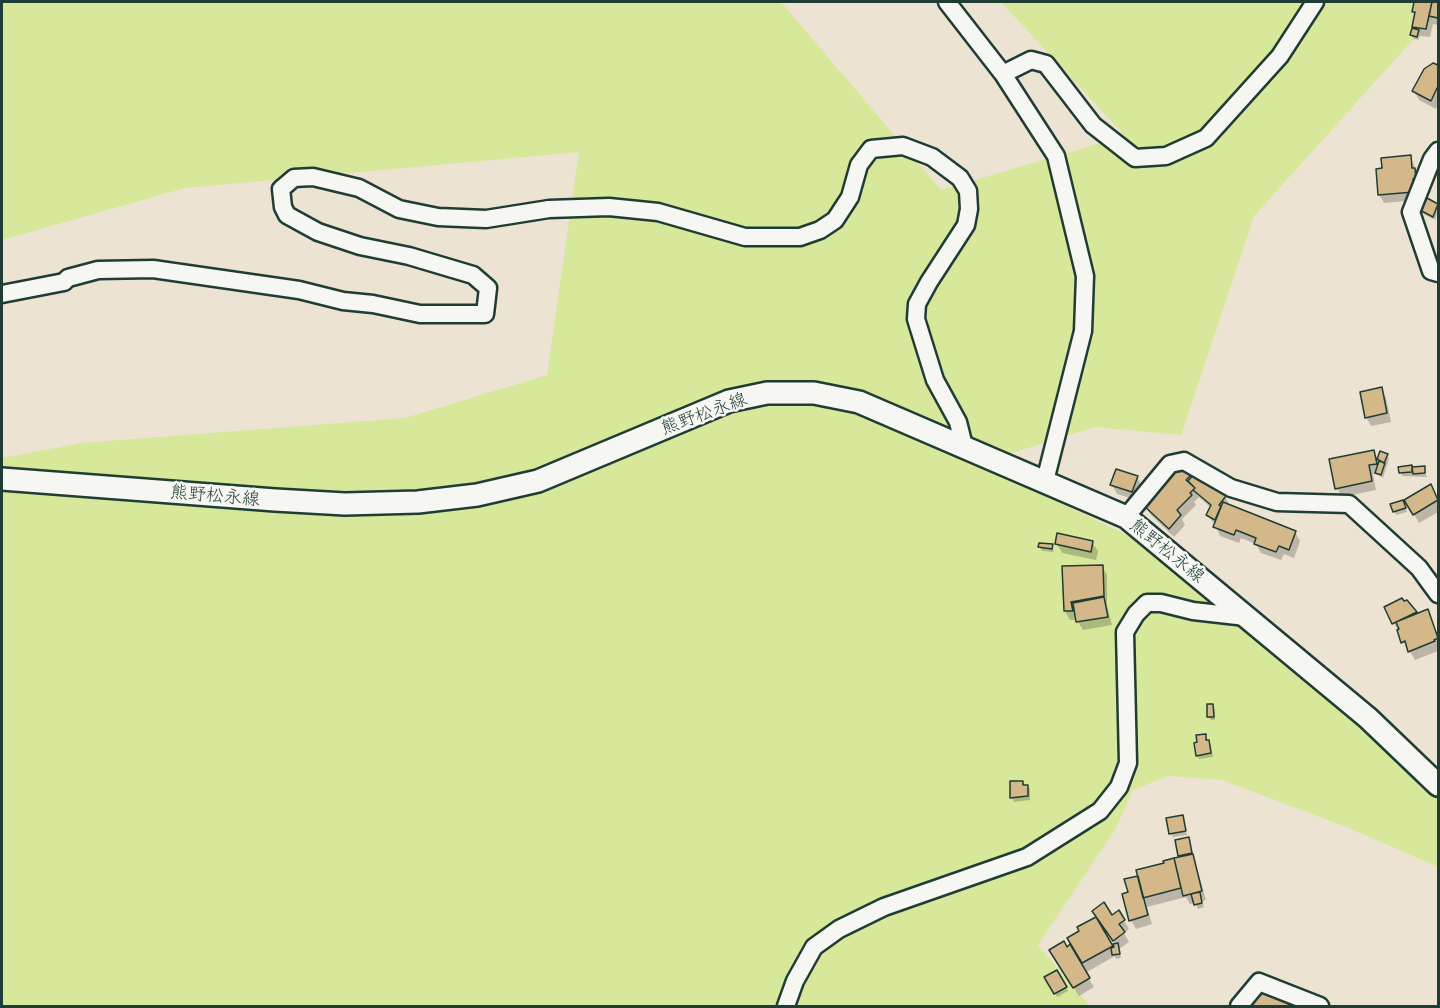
<!DOCTYPE html>
<meta charset="utf-8">
<style>
body{margin:0}
#map{position:relative;width:1440px;height:1008px;overflow:hidden;background:#ece3d2;font-family:Delius,sans-serif}
canvas{display:block}
.frame{position:absolute;inset:0;border:3px solid #1f3d34;pointer-events:none}
</style>
<div id="map">
<canvas width="1440" height="1008"></canvas>
<div class="frame"></div>
</div>
<script>
const ctx = document.querySelector('canvas').getContext('2d');
ctx.lineJoin = 'round';
function fill(path, color) { ctx.fillStyle = color; ctx.fill(path, 'evenodd'); }
function stroke(path, color, width, dash) { ctx.strokeStyle = color; ctx.lineWidth = width; ctx.lineCap = dash ? 'butt' : 'round'; ctx.setLineDash(dash || []); ctx.stroke(path); }
function drawText(font, color, halo, rows, align = 'center') {
  ctx.font = font + ' Delius,"Klee One",sans-serif'; ctx.lineWidth = 5; ctx.setLineDash([]); ctx.textBaseline = 'middle'; ctx.strokeStyle = halo; ctx.fillStyle = color; for (const [text, x, y, turn = 0] of rows) {
    ctx.save(); ctx.translate(x, y); ctx.rotate((+turn || 0) * Math.PI / 180); ctx.textAlign = isNaN(turn) ? turn : align; if (halo) ctx.strokeText(text, 0, 0); ctx.fillText(text, 0, 0); ctx.restore();
  }
}
const green = new Path2D(`
 M2,2H781L941,190L1125,136L1001,2H1438V12L1254,216L1181,435L1095,427L980,463L1159,551L1403,761L1438,798V867L1349,828L1222,780L1168,776L1133,790L1115,830L1038,945L1090,1006H2V458L81,443L405,418L547,375L579,152L185,188L2,240Z`);
const shadow = new Path2D(`
 M1416,2H1438V25L1433,24L1430,37L1420,36L1418,40L1414,39L1411,35L1416,31L1414,27Z
 M1433,64L1438,66V104L1436,109L1419,100L1414,91Z
 M1410,156L1420,179L1418,200L1384,203L1379,194Z
 M1428,200L1438,206V213L1435,220L1420,212Z
 M1381,389L1386,398L1391,422L1371,426L1366,417Z
 M1373,452L1378,460L1381,453L1387,455L1389,459L1383,478L1377,474H1373L1376,490L1342,497L1337,488Z
 M1180,467L1204,479L1225,497L1231,507L1295,532L1300,541L1294,558L1284,554L1281,560L1261,553L1256,544L1241,538L1239,543L1220,536L1216,526L1207,515L1211,508L1199,497L1194,502L1196,505L1182,519L1185,525L1174,537L1150,514L1145,505Z
 M1400,468H1424L1427,477L1402,476Z
 M1137,477L1142,486L1137,500L1117,494L1112,485Z
 M1430,486L1438,500V514V512L1419,523L1406,500Z
 M1405,506L1407,512L1396,515L1394,511Z
 M1092,542L1098,551L1096,560L1062,553L1057,544Z
 M1052,545L1054,552L1042,551L1040,547Z
 M1102,566L1107,575V605L1112,625L1083,630L1077,620H1070L1065,611L1064,567Z
 M1438,571V580L1435,575Z
 M1406,602L1417,615L1427,611L1438,636V651L1415,660L1409,650L1408,651L1394,623Z
 M1213,705L1215,709V720H1211L1208,716Z
 M1205,736L1211,745L1213,757L1199,759L1197,755Z
 M1012,783H1023L1025,786H1028L1030,790V800L1014,802L1012,798Z
 M1182,817L1187,835L1173,837L1171,834Z
 M1190,843L1206,900L1202,901L1204,907L1198,909L1195,903L1190,904L1186,897L1147,907L1152,924L1136,929L1131,920L1129,893L1139,877L1138,871L1181,858L1179,855Z
 M1119,912L1129,929L1124,933L1129,942L1119,949L1121,958L1116,959L1115,956L1085,973L1094,987L1079,996L1051,950L1066,949L1073,945L1081,931L1079,927L1098,918L1112,917ZM1104,930L1116,945V953L1103,931Z
 M1056,972L1068,991L1057,997L1046,978Z
 M1262,989L1291,1006H1251Z`);
const building = new Path2D(`
 M1414,2H1432L1426,29L1412,27L1415,12H1412Z
 M1432,2H1438V18L1429,16Z
 M1412,28L1419,30L1417,37L1410,35Z
 M1433,63L1438,65V86L1431,101L1412,91L1424,69Z
 M1411,155L1412,168H1415L1416,179H1413L1414,192L1378,195L1376,169L1382,168L1381,158Z
 M1421,197L1426,200L1427,198L1438,204L1433,217L1416,208Z
 M1382,387L1387,413L1365,418L1360,392Z
 M1374,450L1377,464L1369,465L1372,481L1335,489L1329,459Z
 M1380,451L1388,454L1384,463L1377,459Z
 M1379,461L1385,463L1381,475L1375,473Z
 M1180,465L1195,471L1186,480L1195,488L1190,493L1192,495L1177,510L1181,515L1169,529L1143,505Z
 M1412,465V472L1399,473L1398,467Z
 M1425,466V473L1413,474L1412,467Z
 M1116,469L1138,476L1132,492L1110,485Z
 M1195,473L1204,477L1226,496L1219,505L1221,506L1215,520L1206,515L1211,505L1193,490L1195,488L1188,481Z
 M1431,484L1438,500L1413,515L1404,500Z
 M1403,500L1406,508L1393,512L1390,504Z
 M1223,502L1296,531L1289,550L1279,546L1276,552L1254,544L1256,538L1236,530L1234,535L1213,527Z
 M1057,533L1093,541L1091,552L1055,544Z
 M1039,543L1053,544L1052,549L1038,547Z
 M1103,565L1104,596L1071,602L1073,611H1064L1062,566Z
 M1104,597L1108,617L1076,622L1073,603Z
 M1402,598L1404,601L1407,600L1417,612L1392,624L1384,607Z
 M1428,609L1438,638L1434,640L1435,641L1408,652L1405,641L1401,643L1397,630L1399,629L1396,622Z
 M1207,704H1213L1214,717H1207Z
 M1206,734V740H1209L1211,753L1196,756L1194,743L1197,742L1196,735Z
 M1010,781H1023V785H1028V796L1010,798Z
 M1183,815L1186,831L1169,834L1166,818Z
 M1189,837L1192,853L1178,856L1175,840Z
 M1193,854L1202,891L1183,896L1174,858Z
 M1174,858L1181,888L1143,898L1136,870L1164,863L1163,861Z
 M1138,876L1148,915L1129,921L1122,894L1128,892L1124,879Z
 M1200,892L1202,903L1194,905L1191,894Z
 M1104,902L1112,915L1119,910L1125,920L1119,924L1125,932L1113,941L1092,911Z
 M1096,917L1113,946L1082,963L1067,938L1079,931L1077,927Z
 M1064,941L1067,947L1070,944L1090,978L1073,988L1049,950Z
 M1118,943L1120,954L1112,955L1111,948L1114,947L1113,944Z
 M1057,970L1067,987L1054,994L1044,977Z
 M1262,987L1292,1006H1249Z`);
const minor = new Path2D(`
 M947,2L1003,74L1056,156L1085,276L1083,331L1045,481
 M1003,74L1031,60L1046,64L1093,125L1135,158L1166,156L1206,138L1280,56L1315,2
 M1438,151L1432,159L1411,212L1431,271L1438,273
 M2,294L64,282L68,278L98,270L153,269L299,290L343,301L373,304L420,314H485L488,288L473,275L409,256L360,246L318,232L287,215L283,207L281,189L294,178L313,177L359,188L399,209L438,217L486,219L549,209L609,207L658,212L745,237H800L820,230L835,220L850,197L859,165L871,149L903,146L932,157L960,178L968,191L969,209L966,225L929,282L917,304L916,319L935,380L958,422L964,446
 M1126,517L1170,464L1184,461L1231,488L1277,502L1349,504L1419,568L1438,594
 M786,1006L795,981L814,947L839,929L884,907L1027,857L1100,811L1119,787L1128,763L1125,632L1136,614L1147,603H1161L1193,611L1246,617
 M1239,1006L1259,982L1320,1006`);
const major = new Path2D(`
 M2,479L275,500L345,504L418,502L477,495L538,481L729,401L767,393H814L859,402L1126,517L1368,718L1438,785`);
const streetNames = [
 ["熊野松永線",704,414,-20],
 ["熊野松永線",215,496,5],
 ["熊野松永線",1167,551,39]
];
fill(green, '#d7e89b');
fill(shadow, '#0003');
fill(building, '#d5b889');
stroke(building, '#1f3d34', 1.5);
stroke(minor, '#1f3d34', 21);
stroke(major, '#1f3d34', 26);
stroke(minor, '#f6f6f2', 16);
stroke(major, '#f6f6f2', 21);
drawText('18px', '#1f3d34', '#f6f6f2', streetNames);
</script>
